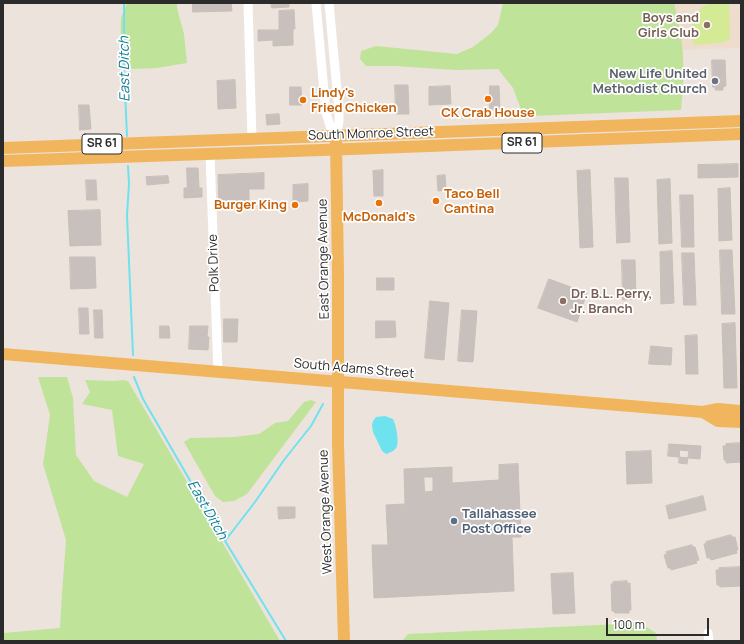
<!DOCTYPE html>
<style>
body{margin:0}
#map{position:relative;width:744px;height:644px;overflow:hidden;background:#ede3dd;font-family:Manrope,sans-serif}
canvas{display:block}
.frame{position:absolute;inset:0;border:4px solid #2b2b2b;pointer-events:none}
.scale{position:absolute;left:606px;top:618px;width:103px;height:18px;box-sizing:border-box;border:2px solid #2b2b2b;border-top:0;padding-left:5px;font-size:12px;line-height:14px;white-space:nowrap;color:#2b2b2b;-webkit-text-stroke:3px #fff;paint-order:stroke}
</style>
<div id="map">
<canvas width="744" height="644"></canvas>
<div class="frame"></div>
<div class="scale">100 m</div>
</div>
<script>
const ctx = document.querySelector('canvas').getContext('2d');
ctx.lineJoin = 'round';
function fill(path, color) { ctx.fillStyle = color; ctx.fill(path, 'evenodd'); }
function stroke(path, color, width, dash) { ctx.strokeStyle = color; ctx.lineWidth = width; ctx.lineCap = dash ? 'butt' : 'round'; ctx.setLineDash(dash || []); ctx.stroke(path); }
function drawText(font, color, halo, rows, align = 'center') {
  ctx.font = font + ' Manrope,sans-serif'; ctx.lineWidth = 3.5; ctx.setLineDash([]); ctx.textBaseline = 'middle'; ctx.strokeStyle = halo; ctx.fillStyle = color; for (const [text, x, y, turn = 0] of rows) {
    ctx.save(); ctx.translate(x, y); ctx.rotate((+turn || 0) * Math.PI / 180); ctx.textAlign = isNaN(turn) ? turn : align; if (halo) ctx.strokeText(text, 0, 0); ctx.fillText(text, 0, 0); ctx.restore();
  }
}
const education = new Path2D(`
 M673,3H741V48L675,50Z`);
const green = new Path2D(`
 M127,3H177V8L184,34L187,63L157,68L131,69L120,57L121,18Z
 M503,3H674C678,20 682,38 683,55C684,73 683,92 681,110L531,116L522,112L513,88L498,69L455,70L395,66H366L360,59L361,51L376,46L457,54L473,47L491,33L498,25Z
 M38,377H67L73,398L76,455L94,481L127,497L144,464L118,456L112,410L82,404L90,392L85,380L114,381L123,380L128,381L280,641H3V633L60,628L62,593L66,540L43,464L50,415Z
 M311,400L316,402L247,494L234,501L223,502L215,496L184,442L190,438L234,437L259,434L275,423L288,421L304,402Z
 M640,623L656,633L657,641H402L408,634Z`);
const pitch = new Path2D(`
 M711,3H729L730,38L725,42L695,45C688,35 690,18 700,9C703,6 708,5 711,3Z`);
const water = new Path2D(`
 M385,416L393,419C396,425 399,440 397,446C396,450 390,453 386,454L382,451L373,432L372,425L373,421L376,417Z`);
const stream = new Path2D(`
 M124,3V69L127,136
 M128,166L129,184L127,215L133,355
 M134,377L143,399L222,536L286,641
 M225,541L255,502L284,460L311,426L323,404`);
const building = new Path2D(`
 M193,3H231L232,11L193,12Z
 M271,3H289V7L272,8Z
 M294,10L295,29H293V45L273,46V40L258,41V30H279V11Z
 M712,60H725L726,86L723,87V90H715V87H713Z
 M235,80L236,108L218,109L217,81Z
 M395,85H408L409,114H396Z
 M450,86L451,104L429,105V87Z
 M490,86H499L500,109H490Z
 M290,87H301L302,105H290Z
 M79,105H89L91,129L80,130Z
 M279,114L280,124L267,125L266,115Z
 M738,164V177L698,178V165Z
 M187,168H198L199,188H202V197L184,198V188H187Z
 M383,170V196H374L373,171Z
 M590,170L593,247L580,248L577,171Z
 M264,173V189H249V202L235,203V209H219L218,175Z
 M445,175L446,190L438,191L437,176Z
 M168,176L169,183L147,185L146,177Z
 M615,178H628L630,242L617,243Z
 M670,179L672,243L659,244L657,180Z
 M86,180H96L97,200H87Z
 M308,184V201L293,202V185Z
 M730,188L732,240L719,241L718,189Z
 M680,195H693L694,247H682Z
 M100,210L101,245L70,246L68,211Z
 M720,250H732L735,314H722Z
 M672,251L674,303L661,304L660,252Z
 M682,253H694L696,305H684Z
 M70,257H95L96,288L71,289Z
 M622,260H635L636,299L623,300Z
 M377,278H394V290H377Z
 M549,279L587,293L577,322L538,308Z
 M430,301L449,303L444,360L425,358Z
 M79,308H88L89,334H80Z
 M94,310H102L103,338H95Z
 M462,310L477,311L473,362L458,361Z
 M224,319H238L237,342H224Z
 M376,321H395L396,337L376,338Z
 M735,323L737,388H724L722,324Z
 M160,326H169L170,338H160Z
 M190,326H208L207,337H209L208,350L189,349Z
 M697,335L698,374H686L685,336Z
 M651,346L672,348L671,365L649,364Z
 M741,443V462L726,463V460H724L723,446H726V444Z
 M669,444L701,446L700,459L668,456Z
 M680,450L689,451L687,464L679,463Z
 M651,451L652,483L627,484L626,452Z
 M518,464L521,537H512L514,591L374,598L372,545H388L386,505L405,504L404,469L452,467V483L499,480V465ZM424,477H433V491L425,492Z
 M703,496L706,510L669,519L666,506Z
 M278,507H295V518L279,519Z
 M731,535L732,537H735L738,550H736L737,553L711,560L710,558H707L704,544H706V542Z
 M692,545L693,547H695L699,560L696,561L697,563L671,570V568H668L664,555L667,554L666,552Z
 M741,567V586L720,587L719,585H717L716,570H719V568Z
 M573,573L575,613L553,614L551,574Z
 M627,581L628,584L630,583L631,610H629V613H615L614,611H612L611,584H613V582Z`);
const minor = new Path2D(`
 M248,3L252,139
 M316,3L326,113L331,129L336,136
 M329,3L339,112V121L336,136
 M210,154L218,372
 M708,633L709,641`);
const major = new Path2D(`
 M336,142L338,274V444L344,641
 M3,148L741,121
 M3,161L351,149L741,134
 M3,354L703,412L718,409L741,411
 M703,412L718,421L741,422`);
const markers = [
 [707,25,4,"#8d6e63"],
 [715,81,4,"#6b7280"],
 [488,99,4,"#e8710a"],
 [303,100,4,"#e8710a"],
 [436,201,4,"#e8710a"],
 [379,203,4,"#e8710a"],
 [295,205,4,"#e8710a"],
 [563,301,4,"#8d6e63"],
 [454,521,4,"#5c6f8a"]
];
const shields = [
 [522,143,40],
 [102,144,40]
];
const shieldNames = [
 ["SR 61",522,143],
 ["SR 61",102,144]
];
const educationNames = [
 ["Boys and",699,18],
 ["Girls Club",699,33],
 ["Dr. B.L. Perry,",571,294,"left"],
 ["Jr. Branch",571,309,"left"]
];
const worshipNames = [
 ["New Life United",707,74],
 ["Methodist Church",707,89]
];
const foodNames = [
 ["Lindy's",311,93],
 ["Fried Chicken",311,108],
 ["CK Crab House",488,113,"center"],
 ["Taco Bell",444,194],
 ["Cantina",444,209],
 ["Burger King",287,205,"right"],
 ["McDonald's",379,217,"center"]
];
const streetNames = [
 ["South Monroe Street",371,134,-2],
 ["East Orange Avenue",324,259,-91],
 ["Polk Drive",214,263,-92],
 ["South Adams Street",354,369,5],
 ["West Orange Avenue",326,512,-92]
];
const serviceNames = [
 ["Tallahassee",462,514],
 ["Post Office",462,529]
];
const waterNames = [
 ["East Ditch",125,69,-91],
 ["East Ditch",207,510,60]
];
fill(education, '#edc');
fill(green, '#bfe399');
fill(pitch, '#d4ea95');
fill(water, '#6fe2ef');
stroke(stream, '#6fe2ef', 2);
fill(building, '#c8c0bc');
stroke(building, '#c8bfb6', 1);
stroke(minor, '#fff', 9);
stroke(major, '#f1b65d', 12);
for (const [x, y, r, color] of markers) { const dot = new Path2D(); dot.arc(x, y, r, 0, 2 * Math.PI); ctx.fillStyle = color; ctx.fill(dot); stroke(dot, '#fff', 1.5); }
for (const [x, y, w] of shields) { const box = new Path2D(); box.roundRect(x - w / 2, y - 10, w, 20, 3); ctx.fillStyle = '#fff'; ctx.fill(box); stroke(box, '#2b2b2b', 1); }
drawText('bold 12px', '#2b2b2b', null, shieldNames);
drawText('bold 13px', '#785e54', '#fff', educationNames, 'right');
drawText('bold 13px', '#5b616d', '#fff', worshipNames, 'right');
drawText('bold 13px', '#c56008', '#fff', foodNames, 'left');
drawText('13px', '#2b2b2b', '#fff', streetNames);
drawText('bold 13px', '#4e5e75', '#fff', serviceNames, 'left');
drawText('italic 14px', '#0d7d95', '#fff', waterNames);
</script>
